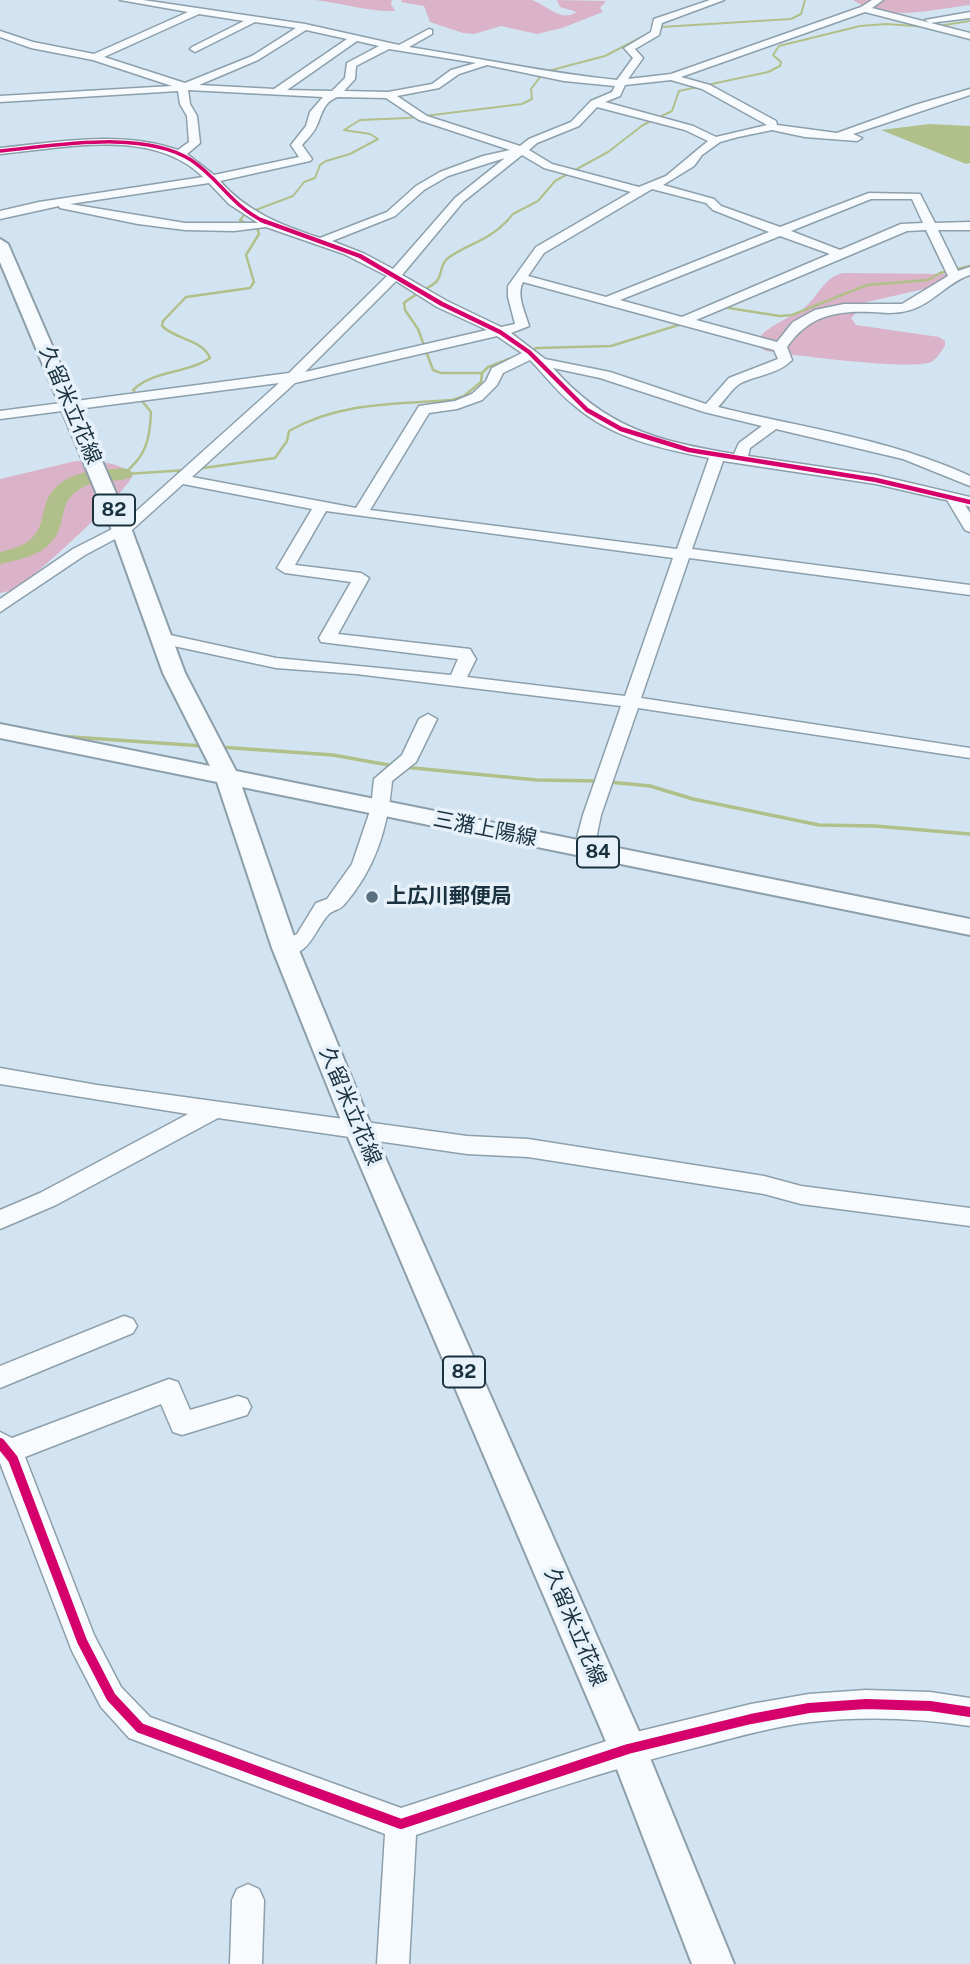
<!DOCTYPE html>
<meta charset="utf-8">
<style>
body{margin:0}
canvas{display:block;background:#d2e4f1}
</style>
<canvas width="970" height="1964"></canvas>
<script>
const ctx = document.querySelector('canvas').getContext('2d');
ctx.lineJoin = 'round';
function fill(path, color) { ctx.fillStyle = color; ctx.fill(path, 'evenodd'); }
function stroke(path, color, width, dash) { ctx.strokeStyle = color; ctx.lineWidth = width; ctx.lineCap = dash ? 'butt' : 'round'; ctx.setLineDash(dash || []); ctx.stroke(path); }
function drawText(font, color, halo, rows, align = 'center') {
  ctx.font = font + ' "Public Sans","Noto Sans JP",sans-serif'; ctx.lineWidth = 7; ctx.setLineDash([]); ctx.textBaseline = 'middle'; ctx.strokeStyle = halo; ctx.fillStyle = color; for (const [text, x, y, turn = 0] of rows) {
    ctx.save(); ctx.translate(x, y); ctx.rotate((+turn || 0) * Math.PI / 180); ctx.textAlign = isNaN(turn) ? turn : align; if (halo) ctx.strokeText(text, 0, 0); ctx.fillText(text, 0, 0); ctx.restore();
  }
}
const forest = new Path2D(`
 M315,0H392L391,4L395,11C368,12 342,3 315,0Z
 M402,0H532C547,5 560,23 577,12L560,7L557,0L606,1L600,8L603,12L562,28L537,34L501,26L474,34L463,33L430,22L424,6L401,2Z
 M853,0H970V5C934,9 885,23 853,0Z
 M843,273L946,274L961,278L959,281L867,302L851,318L856,325L939,337L945,341V346C941,351 937,359 931,362C911,370 812,357 785,354L766,351L756,345C759,329 790,318 803,309C817,298 825,276 843,273Z
 M76,461C94,461 119,461 133,475C126,493 35,577 16,588C11,591 5,592 0,593V479Z`);
const water = new Path2D(`
 M929,124L970,126V163L966,164L881,130Z`);
const streamFar2 = new Path2D(`
 M938,26L970,21
 M243,222L240,220L245,214L293,196L304,182L315,178L320,165L326,161L350,154L378,139L370,134L344,130L360,120L408,118L522,104L532,99L531,89L544,72L605,56L661,27L791,19L801,14L805,0
 M506,222L513,214L538,201L555,181L608,152L643,125L672,111L679,91L768,72L780,66L781,62L773,55L779,46L860,26L886,24L929,27`);
const streamFar1 = new Path2D(`
 M722,307L780,316L792,315L867,285L928,280L940,273L970,266
 M482,373H441L433,370L418,329L405,310L404,303C414,294 427,290 436,282C443,275 439,265 448,258C470,242 486,243 508,220
 M196,469L275,458L287,441L289,431C338,402 396,404 452,400L464,396L481,382L482,373L488,367L537,348L611,346L685,323
 M123,474C146,457 150,439 151,412L133,390C153,370 187,374 210,358C202,339 176,340 162,326L163,321L186,297L250,288L254,282L246,255L259,234L258,230L240,220
 M126,474L187,470`);
const stream = new Path2D(`
 M58,736L203,746
 M219,747L333,755L394,766
 M403,767L537,780L600,781
 M609,782L650,786L693,799L819,825L875,826L970,834`);
const river = new Path2D(`
 M123,468L130,470L133,474L130,478C112,483 92,479 77,491C67,498 64,508 62,519C56,552 29,558 0,564V552C63,539 26,505 65,480C81,470 104,470 123,468Z`);
const minor = new Path2D(`
 M120,0H143L305,24L399,45L429,29L432,30V34L409,47C479,58 547,73 617,80L633,58L624,48L651,32L654,19L710,0H724L662,23L659,35L635,49L643,58L628,79L671,74L861,7L872,0H883L872,8L970,33V39L865,12L681,77L710,85L776,121L777,125L837,133L915,105L970,89V95L853,134L862,138L857,141L805,137L772,130L738,137L720,142L702,155L694,166L663,185L714,199L721,206L780,227L869,193L920,194L935,223L970,222V230H938L958,271L970,267V275C948,282 932,304 910,310C897,314 885,313 872,312C836,310 808,316 787,347L792,360C778,374 758,375 741,383C733,387 725,400 718,407C803,428 890,439 970,476V486L903,459L776,429L750,448L748,456L876,475L970,497V507L965,505L970,513V532L965,530L947,500L941,499L876,484L723,461L692,549L970,585V595L689,558L641,698L970,748V758L638,708L601,815L594,849L591,853H577L574,849L583,815L621,706L356,674L276,668L155,642L153,638L155,634L161,633L276,658L451,675L458,659L321,642L319,638L351,582L285,573L277,568L312,509L183,484L132,530L85,555L0,612V599L73,549L122,524L279,383L0,419V411L289,373L387,276L344,254L266,227L234,231L185,230L138,224L60,208L59,206L0,219V211L39,202L203,177C153,127 63,148 0,154V148C58,142 121,130 178,150L189,142L187,116L180,104L178,91L0,102V96L172,86L93,60L31,48L0,37V31L33,42L94,54L188,12ZM199,14L244,21L192,47L190,49L195,52L255,22L296,28L252,56L185,83L104,57ZM306,30L347,39L274,89L199,85L258,60ZM357,41L379,46L347,63L345,78L332,91L287,90ZM389,49L476,63L451,70L432,84L388,92L344,91L355,79L356,66ZM487,65L564,81L615,86L612,92L591,101L571,122L529,139L520,146L427,116L397,96L439,88L459,74ZM671,80L702,89L767,125L716,137L693,126L605,102L620,96L625,85ZM188,90L323,97L310,112L306,126L291,145L299,157L214,175L187,154L200,143L197,116L190,104ZM338,97L386,98L419,120L510,150L483,156L440,172L416,186L387,212L320,238C281,225 247,212 220,181L310,161L312,159L302,145C307,139 314,133 317,125C322,114 324,101 338,97ZM597,107L685,130L708,141L666,176L639,187L552,164L529,150L537,143L579,126ZM522,155L544,168L631,192L536,247L508,286V297L515,324L501,327L447,301L402,275L463,202ZM505,158L455,198L393,269L365,254L332,241L395,216L424,190L448,176ZM209,183L229,204L258,223H185L70,204ZM652,189L706,203L713,210L769,232L606,297L528,276L544,253ZM871,199H912L923,223L901,224L840,250L791,231ZM926,230L948,276L902,304H844L815,310L793,322L777,342L696,320L907,231ZM780,236L830,254L682,317L620,300ZM396,281L437,307L487,330L305,372ZM523,282L774,350L778,359L729,378L706,404L610,372L545,359L511,333L529,326C525,312 516,295 523,282ZM497,336L522,353L492,368L486,381L472,394L455,401L419,406L356,508L192,477L295,383ZM530,360C545,375 558,393 575,406C612,438 662,449 709,458L677,549L370,510L429,413L457,409L482,400L497,385L503,373ZM553,368L600,378L704,412L762,426L739,443L734,454C657,441 606,428 553,368ZM326,511L673,558L625,696L467,677L476,659L470,649L338,634L369,578L361,573L295,565Z
 M970,12V18L930,23L925,20Z
 M428,714L437,719L416,762L392,781C388,828 375,870 343,906C339,910 333,910 329,914C314,929 309,962 278,953L275,948L278,943L297,934L316,903L327,899L352,864L371,808L374,779L402,755L419,719Z
 M0,1068L97,1085L467,1136L528,1139L764,1176L801,1186L970,1208V1226L801,1204L764,1194L528,1157L467,1154L218,1118L56,1205L0,1229V1210L40,1193L188,1114L0,1084Z
 M124,1316L133,1319L137,1326L133,1333L0,1388V1366Z
 M169,1379L178,1382L190,1410L238,1396L247,1399L251,1407L247,1415L182,1435L173,1432L161,1404L25,1457L94,1635L121,1687L150,1717L401,1808L628,1734L751,1704L809,1694L866,1690L930,1692L970,1698V1726C917,1718 864,1716 811,1722C776,1726 740,1736 706,1745C608,1769 512,1802 416,1835L409,1964H377L385,1834L129,1738L101,1707L72,1651L0,1463V1432L12,1438Z
 M248,1884L259,1889L264,1900L262,1964H230L232,1900L237,1889Z`);
const major = new Path2D(`
 M0,239L8,244L131,528L185,673L236,771L970,919V935L242,787L298,948L373,1130L641,1736L734,1964H692L610,1751L345,1130L272,948L217,782L0,738V724L210,766L163,673L111,528L0,262Z`);
const cyclewayFar2 = new Path2D(`
 M0,151C54,146 143,129 191,160C220,179 229,204 265,222`);
const cyclewayFar1 = new Path2D(`
 M261,220L360,256L442,304L500,332L529,352L587,410L621,429L689,450L876,480L970,502`);
const cycleway = new Path2D(`
 M0,1443L13,1459L82,1641L111,1697L140,1728L401,1824L628,1749L751,1719L809,1708L866,1704L930,1706L970,1712`);
const markers = [
 [372,897,7,"#5a707e"]
];
const shields = [
 [114,510,42],
 [598,852,42],
 [464,1372,42]
];
const shieldNames = [
 ["82",114,510],
 ["84",598,852],
 ["82",464,1372]
];
const streetNames = [
 ["久留米立花線",70,405,67],
 ["三潴上陽線",485,829,11],
 ["久留米立花線",350,1106,67],
 ["久留米立花線",575,1627,67]
];
const poiNames = [
 ["上広川郵便局",386,897]
];
fill(forest, '#dab3c9');
fill(water, '#b1c08a');
stroke(streamFar2, '#b1c08a', 2);
stroke(streamFar1, '#b1c08a', 2.5);
stroke(stream, '#b1c08a', 3.5);
fill(river, '#b1c08a');
stroke(minor, '#8c9fab', 3);
stroke(major, '#8c9fab', 4);
fill(minor, '#f8fbfd');
fill(major, '#f8fbfd');
stroke(cyclewayFar2, '#d6006c', 3.5);
stroke(cyclewayFar1, '#d6006c', 4.5);
stroke(cycleway, '#d6006c', 10);
for (const [x, y, r, color] of markers) { const dot = new Path2D(); dot.arc(x, y, r, 0, 2 * Math.PI); ctx.fillStyle = color; ctx.fill(dot); stroke(dot, '#e6f1f9', 2.5); }
for (const [x, y, w] of shields) { const box = new Path2D(); box.roundRect(x - w / 2, y - 15.5, w, 31, 5); ctx.fillStyle = '#e6f1f9'; ctx.fill(box); stroke(box, '#1a3240', 2); }
drawText('bold 19px', '#1a3240', null, shieldNames);
drawText('21px', '#1a3240', '#e6f1f9', streetNames);
drawText('bold 21px', '#1a3240', '#e6f1f9', poiNames, 'left');
</script>
